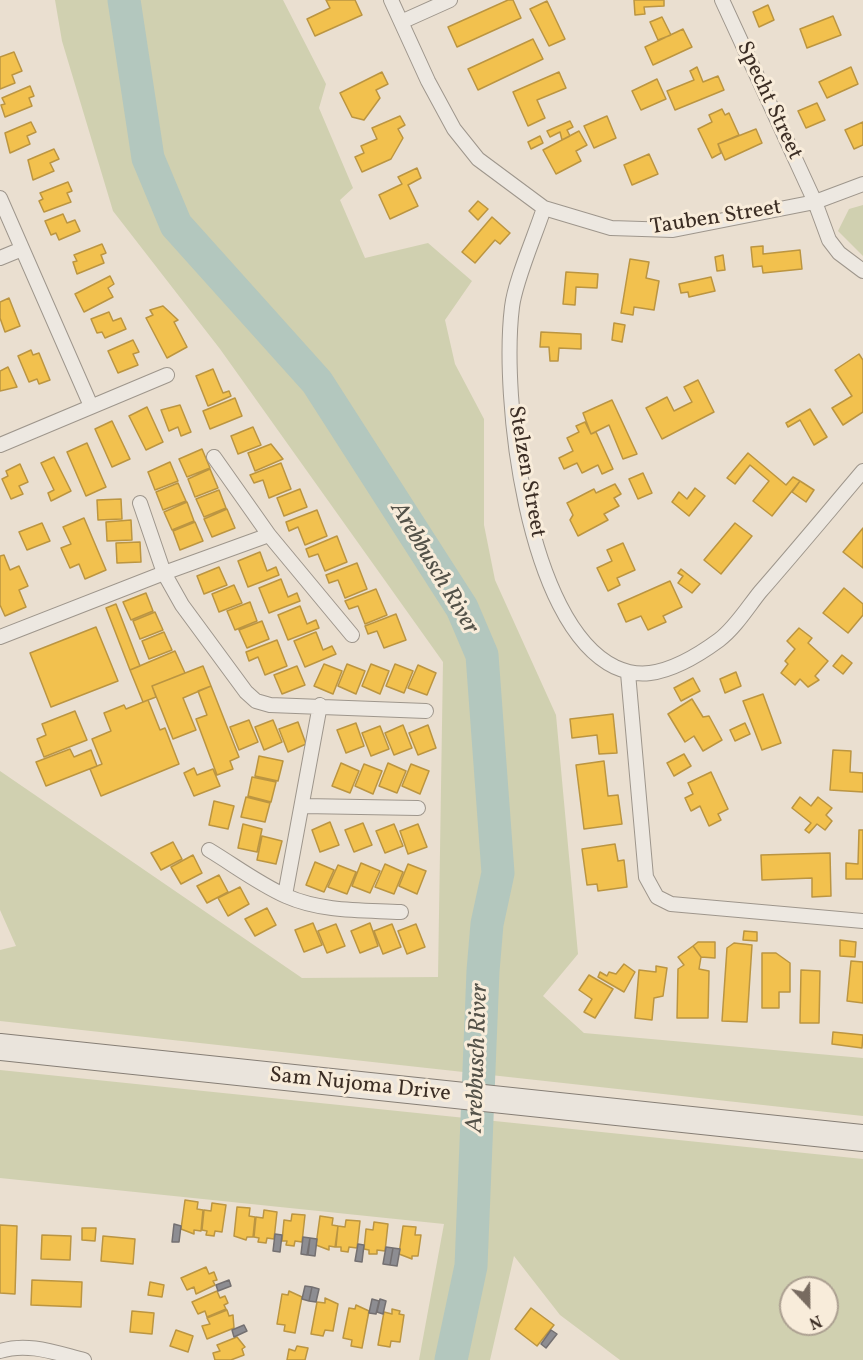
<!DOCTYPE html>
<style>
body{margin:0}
#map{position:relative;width:863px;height:1360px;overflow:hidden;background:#eadfd0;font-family:Vollkorn,serif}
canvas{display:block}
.north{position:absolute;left:779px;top:1276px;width:60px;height:60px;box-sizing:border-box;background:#f8ecda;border:2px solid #aca091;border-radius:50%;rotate:158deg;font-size:16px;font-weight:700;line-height:24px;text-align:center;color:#3b2d24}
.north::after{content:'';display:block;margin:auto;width:21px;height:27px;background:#786b60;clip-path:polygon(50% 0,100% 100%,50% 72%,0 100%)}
</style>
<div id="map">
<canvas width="863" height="1360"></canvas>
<div class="north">N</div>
</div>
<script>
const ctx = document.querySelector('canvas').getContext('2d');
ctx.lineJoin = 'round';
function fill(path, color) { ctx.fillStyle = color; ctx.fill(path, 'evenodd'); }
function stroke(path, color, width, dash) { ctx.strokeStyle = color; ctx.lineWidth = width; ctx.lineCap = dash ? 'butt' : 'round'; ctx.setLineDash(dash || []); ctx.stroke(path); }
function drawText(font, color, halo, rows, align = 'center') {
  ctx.font = font + ' Vollkorn,serif'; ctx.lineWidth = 6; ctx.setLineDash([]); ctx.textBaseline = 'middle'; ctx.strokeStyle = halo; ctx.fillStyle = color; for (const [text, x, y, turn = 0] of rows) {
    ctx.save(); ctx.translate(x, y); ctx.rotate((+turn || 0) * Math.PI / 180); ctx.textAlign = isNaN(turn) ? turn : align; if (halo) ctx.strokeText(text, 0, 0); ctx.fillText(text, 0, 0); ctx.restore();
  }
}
const green = new Path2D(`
 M55,0H283L326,84L319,108L353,188L340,200L365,258L428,243L472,281L445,320L455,364L484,419V525L495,580L556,715L578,954L543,996L584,1033L863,1058V1116L0,1021V950L16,946L0,910V771L302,978L438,977L443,662L220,349L113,211L62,41Z
 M863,205V256L838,231L849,209Z
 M0,1070L863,1159V1360H620L560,1315L514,1256L490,1360H419L444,1224L0,1178ZM791,1288H827V1324H791Z`);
const homes = new Path2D(`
 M326,0H355L362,15L315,36L307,19L330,8Z
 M508,0H513L521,18L457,47L448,27Z
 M634,0H664V6L644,7L645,14L635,15Z
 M547,1L565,39L549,46L530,9Z
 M768,5L774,20L759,27L753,12Z
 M833,16L841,35L807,48L800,29Z
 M662,17L671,35L658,40L650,22Z
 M683,29L692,47L653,65L645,47Z
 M533,39L543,59L478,90L468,69Z
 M14,52L22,71L12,75L15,83L0,89V57Z
 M697,67L703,82L718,76L724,90L675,110L667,91L694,80L690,71Z
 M851,67L858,84L827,98L819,82Z
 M382,72L388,84L376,90L380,98L364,120L352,117L340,93Z
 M559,72L566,88L537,100L545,118L528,126L513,92Z
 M657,79L666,99L641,110L632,91Z
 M30,86L34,96L29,98L32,106L5,117L1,105L5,104L2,98Z
 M817,103L825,120L806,128L798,111Z
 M722,109L725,115L729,113L739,135L718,144L721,153L712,158L698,129L712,122L709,115Z
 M400,116L405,125L398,129L403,138L391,159L362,172L355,157L364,153L361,146L377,139L372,128Z
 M607,116L616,138L594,148L584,126Z
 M570,121L573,127L567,130L570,136L562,140L560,132L550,137L547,131Z
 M31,122L36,132L27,136L30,144L10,153L5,133Z
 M863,122V145L854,149L845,130Z
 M756,129L762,143L725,160L718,144Z
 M579,131L587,145L576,151L581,161L556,174L543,150Z
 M540,136L543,143L531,149L528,142Z
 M54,149L59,159L50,163L54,171L33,180L28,160Z
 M649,154L658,174L632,185L624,165Z
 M417,168L421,178L408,185L418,206L390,219L379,195L402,184L398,177Z
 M68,182L72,191L67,193L71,202L44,212L39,201L43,199L40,193Z
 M478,201L488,209L478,220L469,211Z
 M63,214L67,223L75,220L80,231L59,240L56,233L51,235L45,221Z
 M492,217L510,233L500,244L495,240L475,263L462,252Z
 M102,244L106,253L101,255L104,263L77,274L73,262L77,261L74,255Z
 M763,246V254L800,250L802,269L763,273L762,266L753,267L751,247Z
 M723,255L725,270L717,271L715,257Z
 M630,259L649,262L646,278L659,281L654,310L634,307L633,315L621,313Z
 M566,272L598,274L597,288L576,287L575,305L563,304Z
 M110,276L114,284L108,288L113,297L84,312L75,294Z
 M711,277L715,291L689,297L688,292L681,293L679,284Z
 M9,298L20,326L5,332L0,318V302Z
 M163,306L178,320L174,322L187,347L167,358L146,318L153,315L150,310Z
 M109,312L113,321L121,318L126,329L105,338L102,332L97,333L91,319Z
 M614,323L625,325L622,342L612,340Z
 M541,332L581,334V349L559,348L558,361H550L549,347H540Z
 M133,340L139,352L133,354L138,365L118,373L108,351Z
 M31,350L33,355L39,353L50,380L39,384L37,379L29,382L18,356Z
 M859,354L863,360V412L843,425L832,408L852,396L835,370Z
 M8,367L17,387L0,391V371Z
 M213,369L223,393L229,391L231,396L208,406L196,376Z
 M698,380L714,412L662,439L646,408L667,397L674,411L692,402L684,387Z
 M235,398L242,416L210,429L203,411Z
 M612,400L637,454L623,459L609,425L591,434L583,413Z
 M180,405L191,432L181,436L178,427L169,431L161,410Z
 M147,407L163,442L146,450L129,416Z
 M810,409L827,437L814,445L800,420L788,427L786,423Z
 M112,421L130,459L112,467L95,429Z
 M585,422L591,434L596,432L613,469L602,474L598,465L582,473L577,463L564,469L559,458L573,451L567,438L579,432L576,426Z
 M253,427L261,445L238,454L231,436Z
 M87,443L106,487L86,496L67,452Z
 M271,444L283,459L255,471L248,453Z
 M202,449L210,468L187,477L179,459Z
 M748,453L786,485L793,477L800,481L772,516L753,501L769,481L750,465L735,484L727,478Z
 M54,457L71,491L51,501L48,493L54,490L41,463Z
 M170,462L178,481L155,490L148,472Z
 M281,463L291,489L269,498L263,480L254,483L250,475Z
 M20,464L28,482L19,486L23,494L11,499L2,479L8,476L6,471Z
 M210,469L218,488L195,497L188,479Z
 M643,473L652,493L638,499L629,479Z
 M800,481L814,490L806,502L792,492Z
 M178,483L186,501L163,510L156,492Z
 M615,484L621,494L614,498L619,506L604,514L608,520L578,536L570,520L573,515L567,503L594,489L596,493Z
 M695,488L705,496L689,516L672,502L679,492L687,499Z
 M300,489L307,507L284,516L277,498Z
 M219,490L226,508L204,517L196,499Z
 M121,499L122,519L98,520L97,500Z
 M187,502L194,521L172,530L164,512Z
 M227,509L235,528L212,537L204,519Z
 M317,510L327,536L305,545L298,527L289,531L286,522Z
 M84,518L106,570L85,579L79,564L70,568L61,548L71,544L63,527Z
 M131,520L132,540L107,541L106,522Z
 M195,522L203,541L180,550L173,531Z
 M42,523L50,541L27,550L19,532Z
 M735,523L752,536L721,574L704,560Z
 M863,528V568L843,552Z
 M337,536L347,562L325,571L318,554L309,557L306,549Z
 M140,542L141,562L117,563L116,543Z
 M623,543L635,570L617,578L620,585L608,591L597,568L612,561L607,550Z
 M260,552L267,571L276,567L279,575L248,587L238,561Z
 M4,555L10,570L19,566L28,586L19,590L26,607L5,616L0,605V556Z
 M357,563L367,589L345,598L338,580L329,583L326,575Z
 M219,567L227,585L204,594L197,576Z
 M681,569L700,584L692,593L678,583L683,576L678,573Z
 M281,579L288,597L297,593L300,601L269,613L259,588Z
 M670,581L682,607L663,616L666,622L648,630L641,616L626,622L618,604Z
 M234,585L242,603L219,612L212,594Z
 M844,588L863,604V615L848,633L823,613Z
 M376,589L387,615L365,624L358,606L349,609L345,601Z
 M146,593L153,611L131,620L123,602Z
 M250,602L257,621L235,630L227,611Z
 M116,604L140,666L130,670L106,608Z
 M300,606L307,624L316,620L319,628L288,640L278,615Z
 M155,612L163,630L140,639L133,621Z
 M396,614L406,640L384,648L377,631L368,634L365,626Z
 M262,621L269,639L247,648L239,630Z
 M96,627L118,681L51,707L30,653Z
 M799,628L812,638L808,643L828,661L815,676L819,680L808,687L800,679L795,685L781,673L788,664L785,661L795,649L787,641Z
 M164,632L172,650L149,659L142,641Z
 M316,632L323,650L332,646L336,654L305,667L294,641Z
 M277,640L287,666L265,675L258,657L249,661L246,652Z
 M175,651L185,673L152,686L156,697L143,702L130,670Z
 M842,655L852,663L843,674L833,666Z
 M324,664L342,671L333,694L314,686Z
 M347,664L365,671L356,694L338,686Z
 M371,664L389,671L380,694L362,686Z
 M395,664L413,671L404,693L386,686Z
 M418,665L436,673L427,695L408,688Z
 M203,666L211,686L183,698L196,730L173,739L152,686Z
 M297,666L305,685L282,694L274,675Z
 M736,672L741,686L725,693L720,679Z
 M693,678L700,691L681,701L674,688Z
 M211,686L239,757L230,761L233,769L217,775L196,719L207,715L198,691Z
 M763,694L781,743L762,750L743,701Z
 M692,699L703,717L709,716L722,740L703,751L694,736L685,742L668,714Z
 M148,700L160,730L165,728L179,764L101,796L90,769L102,764L92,739L111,731L104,713L124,705L126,709Z
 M75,711L87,740L44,757L37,739L46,735L42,724Z
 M613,714L617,753L599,754L597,735L572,738L570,719Z
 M249,720L258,742L239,750L230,727Z
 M273,720L282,742L264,750L255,727Z
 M298,722L306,744L288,752L279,729Z
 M356,723L364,746L346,753L337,730Z
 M745,723L750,734L735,741L730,730Z
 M403,725L412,748L394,755L385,733Z
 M428,725L436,748L418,755L409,733Z
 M380,726L389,749L371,756L362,733Z
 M70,749L74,757L91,750L97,766L46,786L36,762Z
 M833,750L851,751L850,772L863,773V792L830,790Z
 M684,754L691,766L674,776L667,763Z
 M259,756L283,761L278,781L255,776Z
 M604,761L608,796L618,795L622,824L584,829L576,765Z
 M341,763L359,771L350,793L332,786Z
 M388,763L406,771L397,793L379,786Z
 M364,764L382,771L373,794L355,786Z
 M411,764L429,771L420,794L402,786Z
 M194,768L197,775L213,769L220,786L194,796L184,773Z
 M711,772L728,809L718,814L721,820L709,826L700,806L691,811L685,798L693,794L688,783Z
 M252,777L276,782L271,802L248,796Z
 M246,797L270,803L265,822L241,817Z
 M800,797L811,806L818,797L832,808L826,815L832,821L825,830L817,824L809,833L805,830L811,823L792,808Z
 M214,801L234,806L228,829L209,825Z
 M330,822L339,845L320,852L312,830Z
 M363,823L372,845L354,852L345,830Z
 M243,824L262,829L257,852L238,848Z
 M394,824L403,846L385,853L376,831Z
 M418,824L427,847L408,854L400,831Z
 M859,830H863V879H846V863L858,864Z
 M262,836L282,841L276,864L257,860Z
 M173,842L182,859L161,870L151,853Z
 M615,844L618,861L624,860L627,887L598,891L597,884L587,885L582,849Z
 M830,853L831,896L812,897V878L762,880L761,855Z
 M193,855L202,873L181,884L171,867Z
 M315,862L334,870L324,892L306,885Z
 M361,863L380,871L370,893L352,886Z
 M385,864L403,872L394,894L375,887Z
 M408,864L426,871L417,894L399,886Z
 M338,865L356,872L347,894L328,887Z
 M219,875L228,892L207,903L197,886Z
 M240,887L249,904L228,916L218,898Z
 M267,908L276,925L255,936L245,919Z
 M313,923L322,945L304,952L295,930Z
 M370,923L378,946L360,953L351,931Z
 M336,924L345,946L327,953L318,931Z
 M392,924L401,947L383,954L374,931Z
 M416,924L425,947L407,954L398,931Z
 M744,931L757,932V941L743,940Z
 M840,940L856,942L855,957L840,956Z
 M698,942H715V958L701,957L693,946Z
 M734,943L752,945L747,1022L722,1021L727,948Z
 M693,946L701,957L699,969L709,971L708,1018H677L678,969L684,965L678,957Z
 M762,953H776L790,963V992H779V1008H762Z
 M851,961L863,962V1003L847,1001Z
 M624,964L635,972L624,992L598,977L600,972L607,976L609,972L616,974Z
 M656,966L667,968L663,996L654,998L652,1020L635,1018L639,970L656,972Z
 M801,970L820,971L819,1023H800Z
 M589,975L613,989L595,1018L584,1012L592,999L579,990Z
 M833,1032L863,1035L862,1048L832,1044Z
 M185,1200L198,1202L197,1209L203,1210L201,1231L194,1230V1234L181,1229Z
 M212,1203L226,1205L222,1232L215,1231L214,1236L206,1235L207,1231L202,1230L204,1210L211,1211Z
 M237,1207L250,1208L249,1216L255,1217L253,1237H247L246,1240L234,1236Z
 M264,1210L277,1212L274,1239L267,1238L266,1243L258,1242L259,1238L254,1237L256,1217L263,1218Z
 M292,1214L305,1215L302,1242L295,1241L294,1246L286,1245L287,1241H282L284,1220L291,1221Z
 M320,1216L333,1218L332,1225L338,1226L335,1247L329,1246V1250L316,1245Z
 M346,1220L360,1221L357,1248L349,1247L348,1252L341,1251V1247H336L338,1226L345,1227Z
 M374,1222L388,1224L385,1251L377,1250V1254H369V1250L364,1249L366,1229L373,1230Z
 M0,1225L17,1226L15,1294L0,1293Z
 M403,1226L416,1227L415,1235H421L418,1256H412V1259L399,1254Z
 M82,1228H96L95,1241L82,1240Z
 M42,1235L71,1236L70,1260L41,1259Z
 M103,1236L135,1239L133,1264L101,1261Z
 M206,1267L209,1274L214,1272L217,1280L213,1281L215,1285L196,1294L194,1287L187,1290L181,1278Z
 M32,1280L82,1282L81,1307L31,1305Z
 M150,1282L164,1285L162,1297L148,1295Z
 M217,1291L220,1298L225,1296L228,1303L224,1305L226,1309L207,1317L205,1311L198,1314L192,1302Z
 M289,1291L302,1297L295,1333L284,1331L285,1325L277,1324L282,1294L288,1295Z
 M325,1298L338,1304L333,1331L325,1330L323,1336L311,1334L317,1302L325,1303Z
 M356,1305L369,1311L362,1348L351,1346L352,1340L343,1338L349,1308L355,1309Z
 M531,1308L554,1325L537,1346L515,1329Z
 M392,1309L400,1311L399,1314L404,1315L400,1342L391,1341L390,1347L378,1345L384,1312L392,1314Z
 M227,1310L229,1316L233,1315L234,1328L207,1339L202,1326L210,1324L207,1318Z
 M132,1311L154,1313L152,1334L130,1332Z
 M176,1330L193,1336L188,1352L170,1346Z
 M237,1337L245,1347L242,1349L244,1355L231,1360H215L213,1353L220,1351L217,1345Z
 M297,1346L308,1348L305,1360H287L289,1349L295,1351Z`);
const industry = new Path2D(`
 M174,1224L181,1226L179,1242H172Z
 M275,1234L282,1235L280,1252L273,1251Z
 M303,1237L310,1238L307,1255L301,1254Z
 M310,1238L317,1239L315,1256L308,1255Z
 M358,1244L364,1245L362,1262L355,1261Z
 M386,1247L393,1248L390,1265L383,1264Z
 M393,1248L400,1249L397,1266L390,1265Z
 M229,1280L231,1286L218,1291L216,1285Z
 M305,1286L312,1287L309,1301L302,1299Z
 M312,1287L319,1289L316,1302L309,1301Z
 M372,1299L379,1301L376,1314L369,1313Z
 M380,1299L386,1301L383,1314L377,1312Z
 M244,1325L247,1331L234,1337L232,1330Z
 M551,1330L557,1334L546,1348L541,1344Z`);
const river = new Path2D(`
 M124,0L148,158L176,225L317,382L462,608L482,655L498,873L487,924L483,971L471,1266L451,1360`);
const street = new Path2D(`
 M391,0L428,81L454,129L478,159L544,208L611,228L673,230L815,202L863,184
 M722,0L815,202L829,240L839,253L863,271
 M401,22L450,0
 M0,198L91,406
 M544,208C535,236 515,281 512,307C501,396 526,624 615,667C626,672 637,675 650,673C673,670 700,654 719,640C735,628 748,607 760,592C795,552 829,511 863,471
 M0,258L22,249
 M0,445L167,375
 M214,457L269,535L352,635
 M140,503L164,573L182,605L246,692L256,701L270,705L426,711
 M0,637L164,573L269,535
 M628,673L646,877L657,897L671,904L863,921
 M303,806L418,808
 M209,850C234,865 259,884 286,896C322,912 363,910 401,912
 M285,895L320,705
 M0,1351C28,1342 56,1353 84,1360`);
const highway = new Path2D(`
 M0,1047L863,1138`);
const streetNames = [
 ["Specht Street",768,101,65],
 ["Tauben Street",716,219,-9],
 ["Stelzen Street",525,472,80],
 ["Sam Nujoma Drive",360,1086,6]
];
const waterNames = [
 ["Arebbusch River",433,569,59],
 ["Arebbusch River",479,1058,-88]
];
fill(green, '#d0d0b0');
fill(homes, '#f2c14e');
stroke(homes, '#bb9541', 1.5);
fill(industry, '#8d8d92');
stroke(industry, '#747071', 1.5);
stroke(river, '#b3c7be', 33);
stroke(street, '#9e968c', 16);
stroke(highway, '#867e75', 28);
stroke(street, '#ede8e1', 14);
stroke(highway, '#eae4dc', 26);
drawText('22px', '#3b2d24', '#f8ecda', streetNames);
drawText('italic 24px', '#535148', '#f8ecda', waterNames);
</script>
